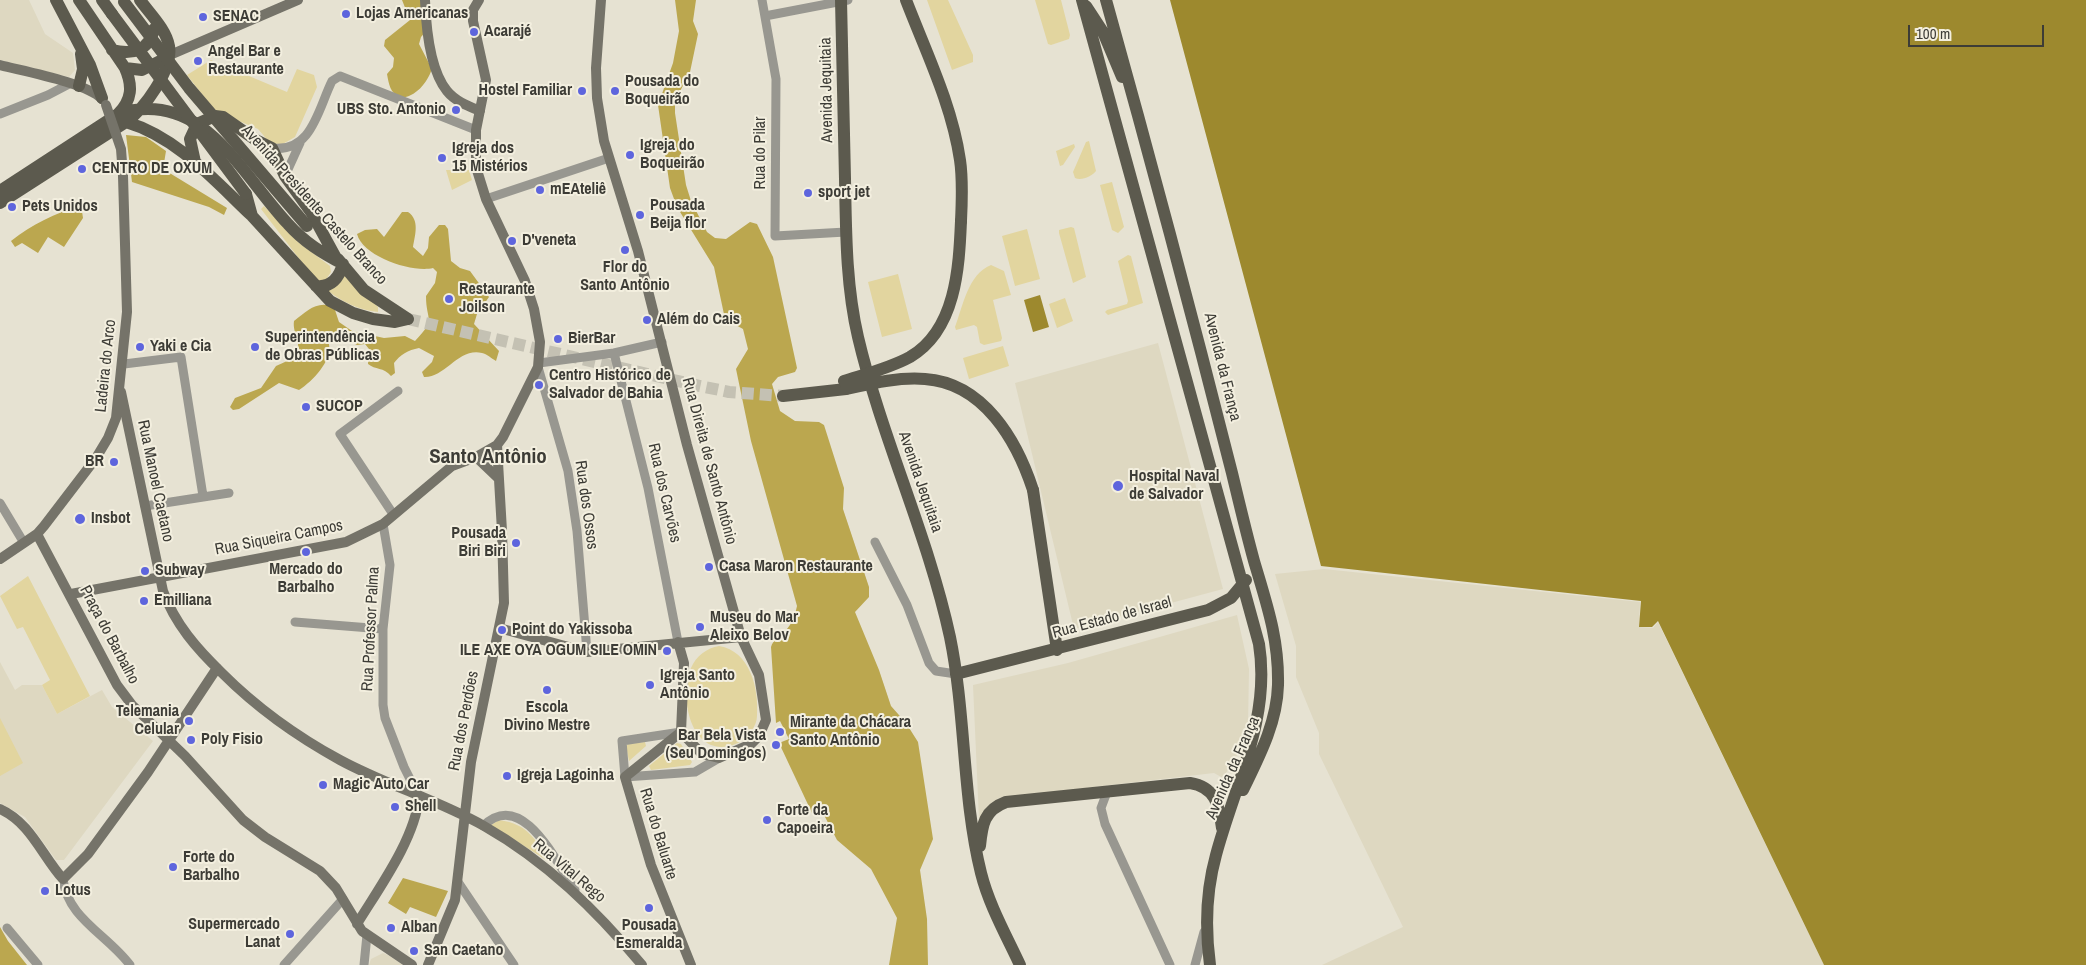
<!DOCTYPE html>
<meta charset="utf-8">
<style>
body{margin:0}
#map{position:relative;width:2086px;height:965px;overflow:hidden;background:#e6e2d2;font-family:"Archivo Narrow",sans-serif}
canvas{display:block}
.scale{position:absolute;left:1908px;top:25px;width:136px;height:22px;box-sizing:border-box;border:2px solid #3d3c36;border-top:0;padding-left:6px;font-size:15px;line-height:18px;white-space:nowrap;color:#3d3c36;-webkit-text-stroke:4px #f3efdf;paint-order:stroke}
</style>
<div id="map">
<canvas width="2086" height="965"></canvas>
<div class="scale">100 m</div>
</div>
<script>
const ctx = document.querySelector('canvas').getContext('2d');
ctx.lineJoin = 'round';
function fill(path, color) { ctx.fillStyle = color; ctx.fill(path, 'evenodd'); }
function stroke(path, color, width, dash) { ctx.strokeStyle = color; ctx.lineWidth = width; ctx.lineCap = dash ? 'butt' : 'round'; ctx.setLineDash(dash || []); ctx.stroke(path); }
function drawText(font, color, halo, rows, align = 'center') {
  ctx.font = font + ' "Archivo Narrow",sans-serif'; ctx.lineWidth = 4; ctx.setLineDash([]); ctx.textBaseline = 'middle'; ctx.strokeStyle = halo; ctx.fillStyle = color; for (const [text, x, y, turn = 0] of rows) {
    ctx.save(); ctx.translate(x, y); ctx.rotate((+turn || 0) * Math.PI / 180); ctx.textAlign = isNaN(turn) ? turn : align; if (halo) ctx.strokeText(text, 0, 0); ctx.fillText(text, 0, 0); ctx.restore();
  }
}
const built = new Path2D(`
 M0,0H29L45,34L73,53L75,70L69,77L0,60Z
 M1158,343L1223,589L1074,629L1015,383Z
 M1324,569L1640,602L1639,627L1653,628L1658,622L1824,965H1322L1403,927L1319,754V733L1296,677V646L1275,574Z
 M1237,615L1249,669L1248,725L1242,747L1223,778L1214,773L999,798L989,805L979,819L973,685L1068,663Z
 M0,662L15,690L22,685H42L57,714L102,690L112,707L153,741L64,860H56L25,817L0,803Z
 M383,953L390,956L403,965H369L371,959Z`);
const green = new Path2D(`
 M927,0H948L973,55V62L952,70Z
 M1035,0H1061L1070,35L1069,39L1051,45L1048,44Z
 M211,60L287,92L297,69L314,75L317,87L295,137L281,145L269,142L258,129L215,111L187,75Z
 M1089,141L1096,171C1092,176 1082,181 1075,178L1073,172L1086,142Z
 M1074,144L1075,147L1063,165L1060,166L1056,151Z
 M446,170H469L472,180L452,190Z
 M1112,182L1124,227L1118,233L1112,230L1100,185Z
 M264,206L298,242L330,266L331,272L325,281L317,282L261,209Z
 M1071,227L1074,228L1086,277L1073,283L1059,233V230Z
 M1027,229L1040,279L1015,286L1002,236Z
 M1128,255L1131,256L1143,303L1108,315L1105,312L1107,310L1127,304L1128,301L1118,261Z
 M991,265L1004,271L1011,295L993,300L1002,338L1001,341L984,345L980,343L977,327L974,325L956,330L955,327C963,306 968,274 991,265Z
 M345,274L378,307V312C359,310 343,302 328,291Z
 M898,274L912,329L882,337L868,282Z
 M1065,298L1073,321L1057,328L1049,304Z
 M1003,346L1009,366L969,379L963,358Z
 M28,576L90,696L57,714L42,685L50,680L23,627L17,629L0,596Z
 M719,646C750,651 759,688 757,716C757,726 748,738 738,743C693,763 678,701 691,668C696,656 707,648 719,646Z
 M0,718L23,763L0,776Z
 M645,742L646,746L629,761L626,746L628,744Z
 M677,743L681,744L692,762L690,765L651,770L649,766Z
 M499,820C529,824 535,840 551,863L491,825Z`);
const forest = new Path2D(`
 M402,0H423L428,29L421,37L419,44L432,69C427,83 416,97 400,98C390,92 389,85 387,74L393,67L394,58L384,46L385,40L410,20Z
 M675,0H696L693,21L698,34L690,72L675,101V113L686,185L691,201L707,232L715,238L726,239L750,222L757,224L773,257L797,368L795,372L778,377L772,384L780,411L795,421L819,422L824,425L844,488L843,509L869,587V597L855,612L879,670L891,706L906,723L918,742L933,839L920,870L927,919L928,965H889L897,918L871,869L837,840L824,815L812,813L779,743L789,739L780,721L776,723L771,647C773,639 782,636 787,629C793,622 795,615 797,606L751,441L736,369L748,349L743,329L725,319L714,267L677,207L670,188L658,105L673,63L679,31Z
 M126,135L146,137L166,151L163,169L227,208L224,215L209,207L132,182Z
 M81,205L83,218L64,247L48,237L38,253L22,243L15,247L11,241C32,224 55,214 81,205Z
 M402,212H408C420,220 415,235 413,247L423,256L428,248L429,237L439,225H445L448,229L451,261L460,268L470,271L489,297L477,314L474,324L499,351L496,361C491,358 487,354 482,353C459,347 445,378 424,377L422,372L432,362L434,356L419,348C408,350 400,355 394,363L395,373L391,376C384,367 375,370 368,364L369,349L365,344L357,345L336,334L329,344C332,361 313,381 299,390L279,383L239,409L233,410L230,407L235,398L261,388L276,366L296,357C303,345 292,333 294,321C307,311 317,300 334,307L339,322L352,331L384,338L405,336L415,341C437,318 426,322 426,296L435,283L437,272L433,268C413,273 363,257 357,234L365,230L377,229L384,237Z
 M403,878L448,891L436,917L410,907L406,914L388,903Z
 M0,927L8,941L27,965H0Z`);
const water = new Path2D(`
 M1170,0H2086V965H1824L1658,621L1652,627H1639L1641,601L1321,566Z
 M1040,295L1049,327L1033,332L1024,300Z`);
const primaryTunnel = new Path2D(`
 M408,319L695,385L729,392L783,396`);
const street = new Path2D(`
 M762,0L776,79L775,236L846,232
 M765,16L848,0
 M0,114L48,95L69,84
 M272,148C312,153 318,109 332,81L340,76L476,130
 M285,176L300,143
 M486,199L609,158
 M614,353L648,488L678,642
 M539,363L614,353L662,342
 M124,364L181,357L203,496
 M538,367L568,471L577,531L587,652
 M0,503L24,543
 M145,506L229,493
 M393,514L340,434L398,391
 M383,524L390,565L383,629V705L385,718L404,767L419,797
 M875,542L907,605L929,663L936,671L956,674
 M295,622L383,629
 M681,732L622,741L625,777L695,772L719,758
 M1107,792L1101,808L1105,824L1170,965
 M483,826C523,788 556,862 575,890
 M63,879C67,918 108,935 130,965
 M458,882L514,965
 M7,928L38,965
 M284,965L343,899
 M364,965L367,935
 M1195,965L1204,932`);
const secondary = new Path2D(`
 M425,0C426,26 430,70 447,91C455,101 468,106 480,111
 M601,0L596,68L597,98L604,141L638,251L687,445L741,637L759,675L766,720L759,736L751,744L719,758L702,754L681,732L684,663L678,642
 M170,55L298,0
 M0,65C23,71 88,83 102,99
 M121,392L163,591C175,624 197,649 222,673C257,708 296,736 340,760C386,785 438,800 484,826C547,862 596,910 642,965
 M476,457L498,478
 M37,534L117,685L132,705L185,756L243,820L265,837L320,871L336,888L362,931L412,965
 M0,559L37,534L44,526L96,458L108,438L116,418L127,312L123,176
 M71,594L346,542L383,524L452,466L476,457L497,445L503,437L538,367L540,342L534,309L525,281L486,199L476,167V130L486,80L473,21V10L479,0
 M499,628L587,652L741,637
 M681,732L625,777L651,865L691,965
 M0,809C31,823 42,856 63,879L88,854L148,772L217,668
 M357,924C379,888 415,839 419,797
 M428,965L455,900L471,762L504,603L502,531L497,445`);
const primary = new Path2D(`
 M56,0L90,65L102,98
 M102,0L112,14
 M841,0C842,60 844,119 845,179C846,232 846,286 858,337C882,439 928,535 950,637C966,715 962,796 981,873C989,905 1006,935 1020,965
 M906,0C926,52 952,105 960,160C963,180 962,201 961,221
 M1082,0L1259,644C1271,719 1235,784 1216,855C1206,891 1205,928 1210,965
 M1106,0C1150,157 1192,315 1232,473C1239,502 1246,532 1254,561C1267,605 1279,639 1278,685C1277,723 1259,757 1243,790
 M1086,6L1103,32L1122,77
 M112,50C132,55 149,51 154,29
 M125,68L142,70L160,61
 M79,86L83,69L81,54
 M118,114C202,87 241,174 288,224C304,242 322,253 343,264
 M126,122C177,137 214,180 251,215
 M195,162L190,139L197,124L215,116L223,117L256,140L272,148L285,176L311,212L335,256
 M0,191L118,114C132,100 133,86 125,68L79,0
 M246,194L252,216L330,301L353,313L373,319L395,322L408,319
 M0,203L126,122C144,109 173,70 169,46C166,29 150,14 140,0
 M338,259L364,290L408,319
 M316,286C331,288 339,278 343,264
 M783,396L846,389
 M1033,490L1057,650
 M956,674L1208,610L1231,598L1246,580
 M980,846C982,825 984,810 1006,802L1190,783C1215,787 1219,804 1222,828`);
const secondaryBridge = new Path2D(`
 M106,105L121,149L123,176`);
const primaryBridge = new Path2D(`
 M124,2L189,88L307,226
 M112,14L246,194
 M844,381C866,374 890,368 910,357C956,330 959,268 961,221
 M846,389C873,383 898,377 925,379C984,383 1017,441 1033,490`);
const markers = [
 [346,14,5,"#5e65dd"],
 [203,17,5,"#5e65dd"],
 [474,32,5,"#5e65dd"],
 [198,61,5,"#5e65dd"],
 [582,91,5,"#5e65dd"],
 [615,91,5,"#5e65dd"],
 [456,110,5,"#5e65dd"],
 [630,155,5,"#5e65dd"],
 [442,158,5,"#5e65dd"],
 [82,169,5,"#5e65dd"],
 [540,190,5,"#5e65dd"],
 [808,193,5,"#5e65dd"],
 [12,207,5,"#5e65dd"],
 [640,215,5,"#5e65dd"],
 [512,241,5,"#5e65dd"],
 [625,250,5,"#5e65dd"],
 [449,299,5,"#5e65dd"],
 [647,320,5,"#5e65dd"],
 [558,339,5,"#5e65dd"],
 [140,347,5,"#5e65dd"],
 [255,347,5,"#5e65dd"],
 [539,385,5,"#5e65dd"],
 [306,407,5,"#5e65dd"],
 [114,462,5,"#5e65dd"],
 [1118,486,6,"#5e65dd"],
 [80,519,6,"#5e65dd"],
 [516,543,5,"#5e65dd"],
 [306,552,5,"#5e65dd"],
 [709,567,5,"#5e65dd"],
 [145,571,5,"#5e65dd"],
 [144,601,5,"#5e65dd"],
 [700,627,5,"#5e65dd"],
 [502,630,5,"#5e65dd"],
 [667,651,5,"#5e65dd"],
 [650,685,5,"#5e65dd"],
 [547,690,5,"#5e65dd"],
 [189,721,5,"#5e65dd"],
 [780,732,5,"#5e65dd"],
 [191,740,5,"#5e65dd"],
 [776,745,5,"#5e65dd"],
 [507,776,5,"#5e65dd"],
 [323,785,5,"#5e65dd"],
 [395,807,5,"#5e65dd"],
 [767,820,5,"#5e65dd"],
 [173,867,5,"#5e65dd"],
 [45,891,5,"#5e65dd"],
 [649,908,5,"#5e65dd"],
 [391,928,5,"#5e65dd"],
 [290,934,5,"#5e65dd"],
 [414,951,5,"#5e65dd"]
];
const poiNames = [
 ["Lojas Americanas",356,14],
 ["SENAC",213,17],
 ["Acarajé",484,32],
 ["Angel Bar e",208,52],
 ["Restaurante",208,70],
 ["Pousada do",625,82],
 ["Boqueirão",625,100],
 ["Hostel Familiar",572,91,"right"],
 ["UBS Sto. Antonio",446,110,"right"],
 ["Igreja do",640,146],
 ["Boqueirão",640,164],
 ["Igreja dos",452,149],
 ["15 Mistérios",452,167],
 ["CENTRO DE OXUM",92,169],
 ["mEAteliê",550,190],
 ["sport jet",818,193],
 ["Pousada",650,206],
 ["Beija flor",650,224],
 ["Pets Unidos",22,207],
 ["D'veneta",522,241],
 ["Flor do",625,268,"center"],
 ["Santo Antônio",625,286,"center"],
 ["Restaurante",459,290],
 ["Joilson",459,308],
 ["Além do Cais",657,320],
 ["Superintendência",265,338],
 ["de Obras Públicas",265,356],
 ["BierBar",568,339],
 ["Yaki e Cia",150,347],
 ["Centro Histórico de",549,376],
 ["Salvador de Bahia",549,394],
 ["SUCOP",316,407],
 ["BR",104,462,"right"],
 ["Hospital Naval",1129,477],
 ["de Salvador",1129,495],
 ["Insbot",91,519],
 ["Pousada",506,534,"right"],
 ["Biri Biri",506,552,"right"],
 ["Casa Maron Restaurante",719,567],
 ["Mercado do",306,570,"center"],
 ["Barbalho",306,588,"center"],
 ["Subway",155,571],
 ["Emilliana",154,601],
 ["Museu do Mar",710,618],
 ["Aleixo Belov",710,636],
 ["Point do Yakissoba",512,630],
 ["ILE AXE OYA OGUM SILE OMIN",657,651,"right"],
 ["Igreja Santo",660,676],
 ["Antônio",660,694],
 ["Escola",547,708,"center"],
 ["Divino Mestre",547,726,"center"],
 ["Telemania",179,712,"right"],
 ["Celular",179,730,"right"],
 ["Mirante da Chácara",790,723],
 ["Santo Antônio",790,741],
 ["Bar Bela Vista",766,736,"right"],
 ["(Seu Domingos)",766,754,"right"],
 ["Poly Fisio",201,740],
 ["Igreja Lagoinha",517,776],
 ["Magic Auto Car",333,785],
 ["Shell",405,807],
 ["Forte da",777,811],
 ["Capoeira",777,829],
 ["Forte do",183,858],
 ["Barbalho",183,876],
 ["Lotus",55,891],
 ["Supermercado",280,925,"right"],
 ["Lanat",280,943,"right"],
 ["Pousada",649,926,"center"],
 ["Esmeralda",649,944,"center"],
 ["Alban",401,928],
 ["San Caetano",424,951]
];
const streetNames = [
 ["Avenida Jequitaia",827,90,-91],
 ["Rua do Pilar",761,153,-90],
 ["Avenida Presidente Castelo Branco",314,205,48],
 ["Ladeira do Arco",106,366,-84],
 ["Avenida da França",1222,367,76],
 ["Rua Direita de Santo Antônio",709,461,75],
 ["Rua Manoel Caetano",155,481,78],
 ["Avenida Jequitaia",920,482,71],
 ["Rua dos Carvões",664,493,77],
 ["Rua dos Ossos",586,505,82],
 ["Rua Siqueira Campos",279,538,-11],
 ["Rua Estado de Israel",1112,618,-15],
 ["Rua Professor Palma",371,629,-87],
 ["Praça do Barbalho",109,635,62],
 ["Rua dos Perdões",464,721,-79],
 ["Avenida da França",1233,768,-66],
 ["Rua do Baluarte",658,834,73],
 ["Rua Vital Rego",569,871,40]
];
const districtNames = [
 ["Santo Antônio",488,457]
];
fill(built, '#ded8c1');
fill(green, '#e2d59f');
fill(forest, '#bba74f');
fill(water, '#9d892e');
stroke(primaryTunnel, '#c4c1b3', 12, [12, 6]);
stroke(street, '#989790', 9);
stroke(secondary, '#757369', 10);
stroke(primary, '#5c5a4e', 12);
stroke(secondaryBridge, '#757369', 10);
stroke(primaryBridge, '#5c5a4e', 12);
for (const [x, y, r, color] of markers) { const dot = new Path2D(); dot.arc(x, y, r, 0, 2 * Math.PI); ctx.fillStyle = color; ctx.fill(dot); stroke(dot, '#f3efdf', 2); }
drawText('bold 16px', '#3d3c36', '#f3efdf', poiNames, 'left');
drawText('16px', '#3d3c36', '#f3efdf', streetNames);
drawText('bold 21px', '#3d3c36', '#f3efdf', districtNames);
</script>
